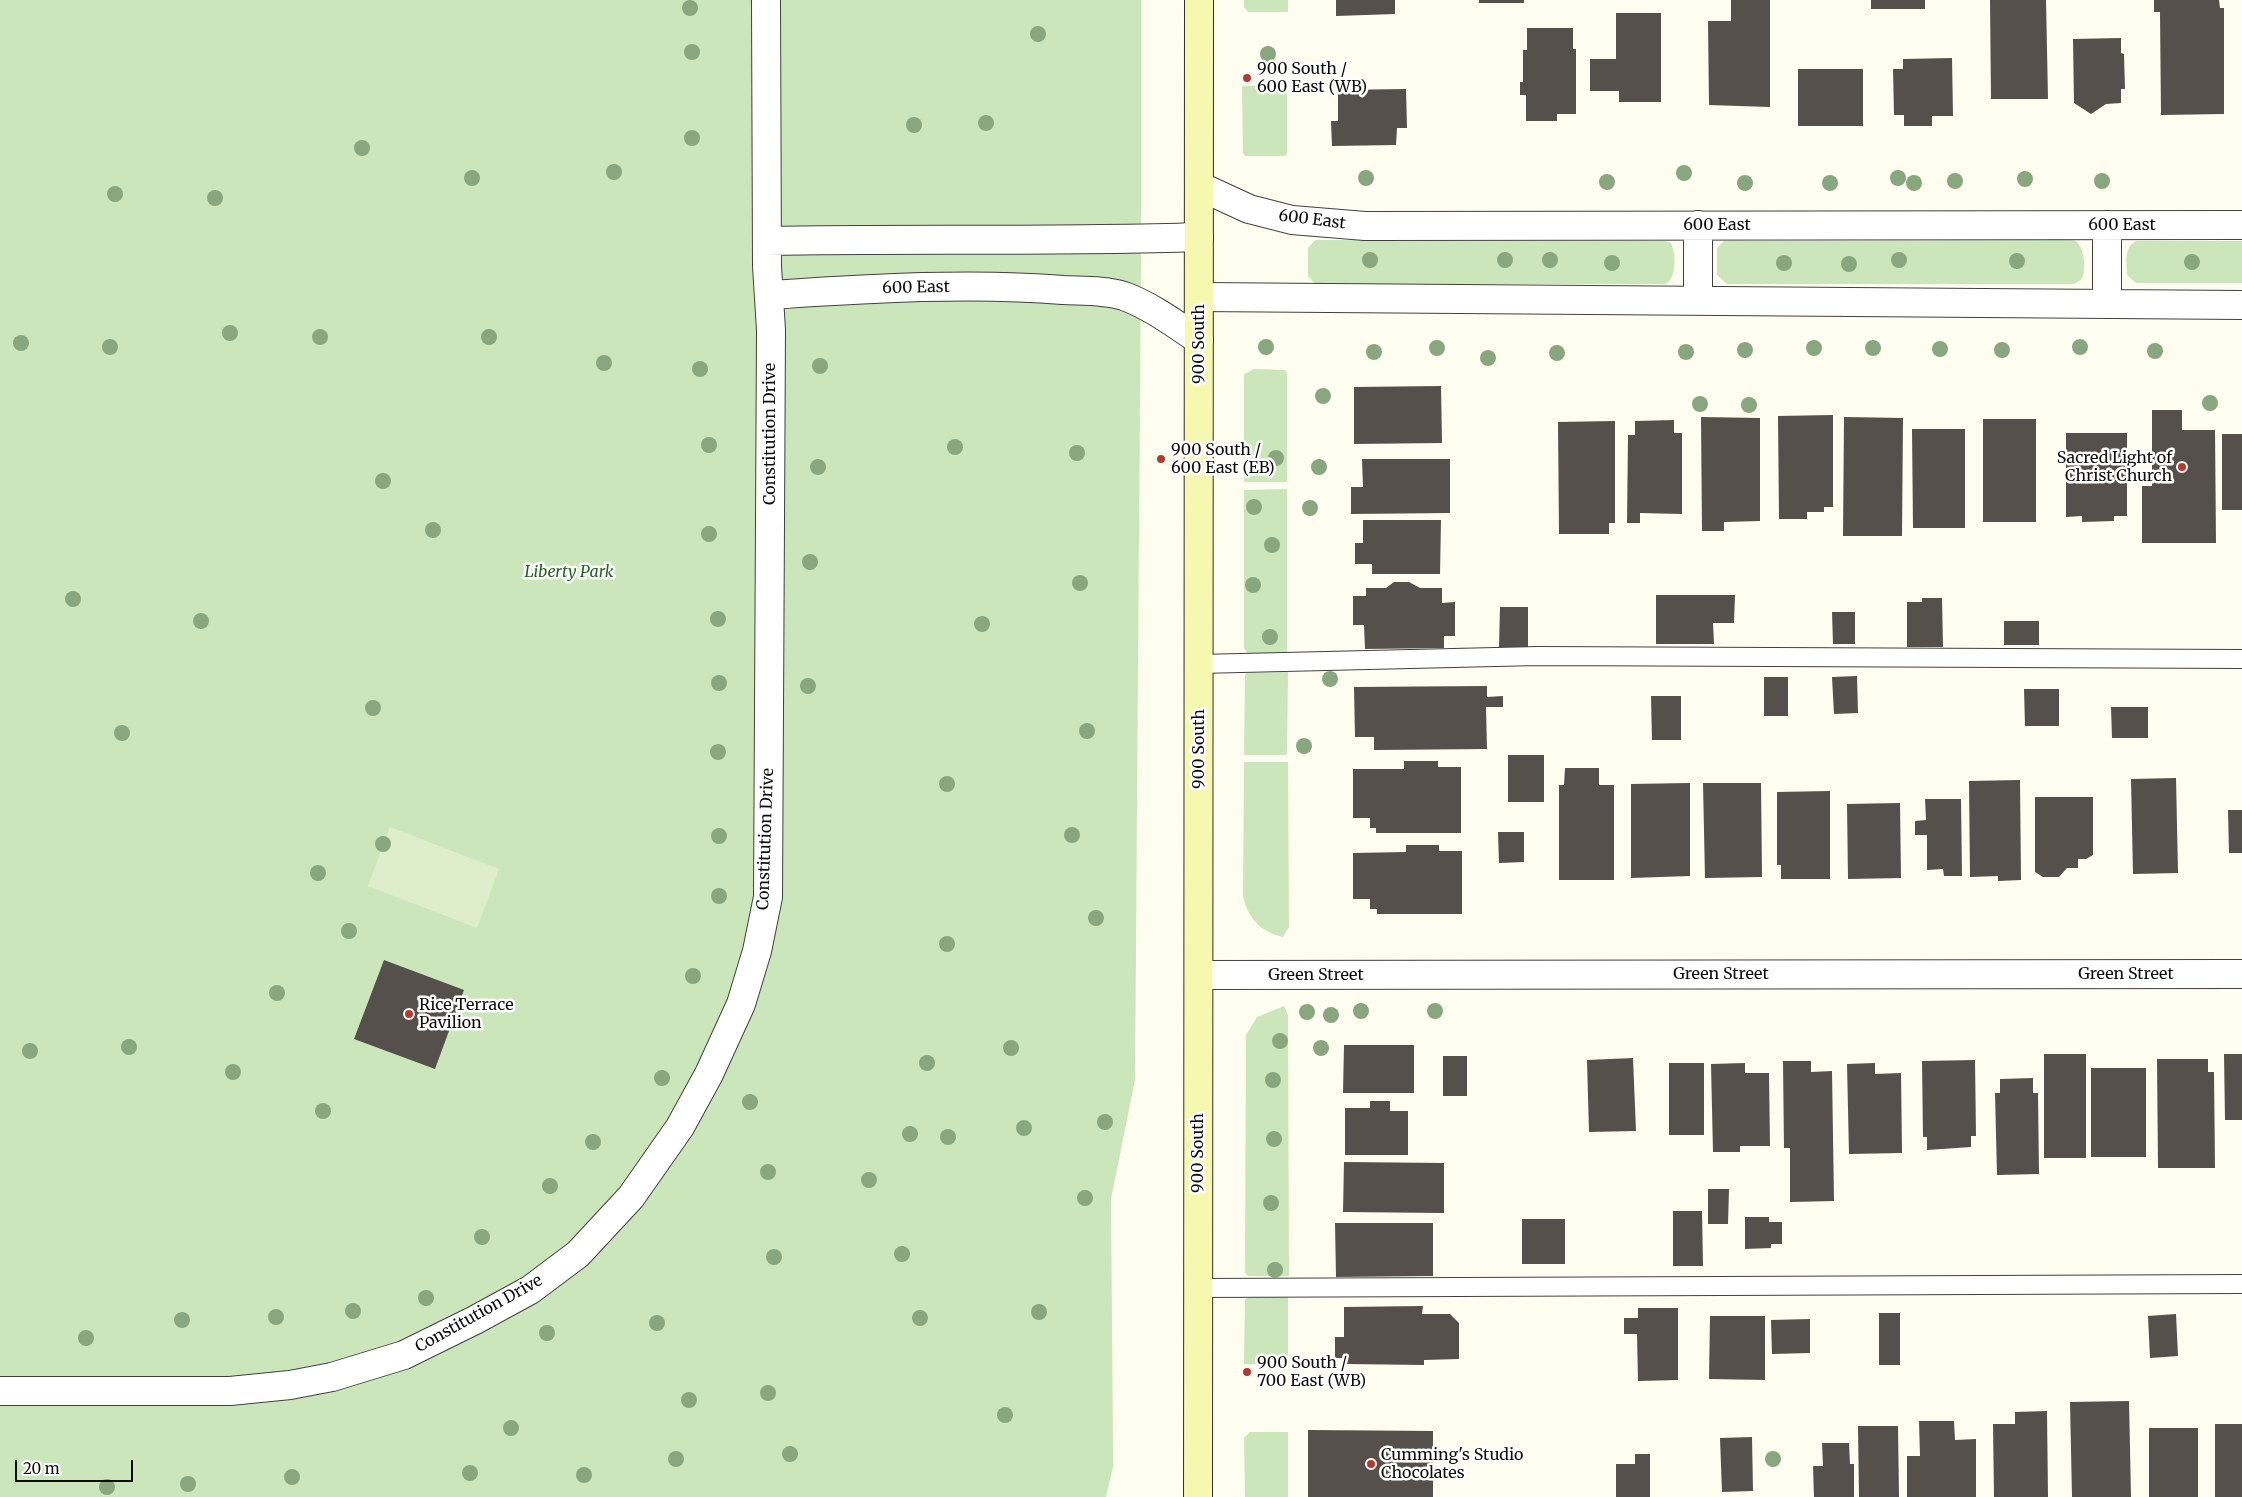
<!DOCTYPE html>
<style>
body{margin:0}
#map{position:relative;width:2242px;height:1497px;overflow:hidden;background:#fefdef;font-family:Merriweather,serif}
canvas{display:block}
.scale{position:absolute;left:15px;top:1460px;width:118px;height:22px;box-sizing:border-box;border:2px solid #0d0d0d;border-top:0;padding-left:6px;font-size:15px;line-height:18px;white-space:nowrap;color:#0d0d0d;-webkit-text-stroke:4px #fff;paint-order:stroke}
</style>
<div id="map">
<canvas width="2242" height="1497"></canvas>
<div class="scale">20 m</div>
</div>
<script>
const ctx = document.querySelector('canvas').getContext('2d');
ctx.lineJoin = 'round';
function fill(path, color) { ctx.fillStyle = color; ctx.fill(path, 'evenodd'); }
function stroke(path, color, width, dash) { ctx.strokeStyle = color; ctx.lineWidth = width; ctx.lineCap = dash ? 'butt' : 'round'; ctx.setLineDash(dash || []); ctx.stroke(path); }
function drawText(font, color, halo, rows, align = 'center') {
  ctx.font = font + ' Merriweather,serif'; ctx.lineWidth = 5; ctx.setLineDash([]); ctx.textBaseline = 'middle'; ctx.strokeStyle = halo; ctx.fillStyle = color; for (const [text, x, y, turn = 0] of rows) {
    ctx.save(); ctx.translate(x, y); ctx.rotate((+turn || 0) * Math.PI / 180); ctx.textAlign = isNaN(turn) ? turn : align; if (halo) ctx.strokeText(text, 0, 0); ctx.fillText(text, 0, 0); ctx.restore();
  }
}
const green = new Path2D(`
 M0,0H1141V262L1135,1080L1111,1199L1113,1446V1467L1106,1497H0Z
 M1244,0H1288V12H1248L1244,7Z
 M1242,86H1287V154L1285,156H1245L1243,153Z
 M1315,240L1665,241L1671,243C1676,254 1677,277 1666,284H1315L1308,276V248Z
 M2074,240C2084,245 2086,266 2083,276C2081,281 2077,282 2074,284H1727L1717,275V248L1724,241Z
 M2136,241H2242V283H2136L2127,275C2127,262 2123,248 2136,241Z
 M1254,369L1285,370L1287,373V482H1244V374Z
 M1287,489V653H1247L1244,648V490Z
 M1288,672L1287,755H1244L1245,675L1247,673Z
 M1244,762H1288L1289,927L1283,937C1261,932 1248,919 1243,896Z
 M1284,1006L1288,1015L1289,1276H1248L1245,1273L1246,1035L1257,1017Z
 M1249,1297H1288V1364H1244L1245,1299Z
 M1250,1432H1288V1497H1245L1244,1438Z`);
const pitch = new Path2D(`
 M390,827L499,869L477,928L368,886Z`);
const building = new Path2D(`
 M1336,0H1395V14L1336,16Z
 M1479,0H1524V3H1479Z
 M1731,0H1770V107L1709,105L1708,21H1731Z
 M1871,0H1925V9H1871Z
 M1990,0H2046L2048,99H1991Z
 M2154,0H2219L2220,8H2224V114L2161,115L2160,12H2154Z
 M1616,13H1661V102H1619V91H1590V59H1616Z
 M1527,28H1573V49H1576V114H1557V121H1526V95H1520V82H1523V50H1527Z
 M2121,38V53L2124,54L2125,89H2121V103L2106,104L2091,114L2074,103L2073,39Z
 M1952,58L1953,116H1932V126H1904V115H1894L1893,69H1903V59Z
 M1798,69H1863V126H1798Z
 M1406,89L1407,128H1397L1396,145L1332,146L1331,121H1338V90Z
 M1441,386L1442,443L1354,444V387Z
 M2152,410H2182V430H2215L2216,543H2142V486H2152Z
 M1833,415V507H1824V512H1807V519H1779L1778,416Z
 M1701,417L1760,418V521L1724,522V531H1702Z
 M1844,417L1903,418L1902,536H1843Z
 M1983,419H2036V522H1983Z
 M1674,420V433H1682V514L1640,513V523H1627L1628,435H1635V421Z
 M1615,421V523H1609V534H1559L1558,422Z
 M1912,429H1965V528H1913Z
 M2066,433H2127V516H2114V521L2082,522V516L2066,517Z
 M2222,434H2242V510H2222Z
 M1362,459H1450V513L1351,514V487H1363Z
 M1363,520H1441L1440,574H1372V564H1355V543H1363Z
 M1394,582H1409L1420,588H1442V603L1455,602V636H1444V648L1365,649L1364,625H1353V596H1366V588H1386Z
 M1656,595H1735L1734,623H1713L1714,644H1656Z
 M1922,598H1942L1943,647H1907V602H1922Z
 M1500,607H1528V647H1499Z
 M1832,612H1855V644H1833Z
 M2004,621H2039V645H2004Z
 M1857,676L1858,713L1834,714L1832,677Z
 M1764,677H1788V716H1764Z
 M1487,686V697L1503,696V707H1486L1487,749L1374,750V737H1355L1354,687Z
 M2024,689H2059V726H2025Z
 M1651,696H1681V740H1652Z
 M2111,707H2148V738H2112Z
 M1508,755H1544V802H1508Z
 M1404,761H1438V767H1461V833H1376V828H1370V818H1353V769H1404Z
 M1565,768H1599V785H1614V880H1559V785H1564Z
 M2176,778L2178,873L2133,874L2131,779Z
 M2020,780L2021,880L1998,881V876L1970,877L1969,781Z
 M1690,783V876L1631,878V784Z
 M1703,783H1761L1762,877L1705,878Z
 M1830,791V879H1781V865H1777V792Z
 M2035,797H2093V855L2086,859H2078V868H2067L2059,877H2043L2035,872Z
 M1925,799H1961L1962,876H1944L1943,869L1927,870V835H1915V821L1926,820Z
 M1900,803L1901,878L1848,879L1847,804Z
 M2228,810H2242V853H2229Z
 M1498,832H1524V862L1499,863Z
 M1406,845H1439V851H1462V914H1377V909H1370V899H1353V853L1406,852Z
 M384,960L464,990L435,1069L354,1039Z
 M1344,1045H1414V1093H1343Z
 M2044,1054H2086V1158H2044Z
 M2224,1054H2242V1120H2225Z
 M1443,1056H1467V1096H1443Z
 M1633,1058L1636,1131L1589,1132L1587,1060Z
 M2157,1059H2208V1072H2214L2215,1168H2158Z
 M1975,1060L1976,1136H1971V1147L1927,1150V1137H1923L1922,1061Z
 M1783,1061H1811V1072L1832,1071L1834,1201L1790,1202V1148H1784Z
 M1669,1063H1704V1135H1669Z
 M1745,1063V1073H1769L1770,1146H1740V1152H1713L1711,1064Z
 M1875,1063V1074L1901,1073L1902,1153L1849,1154L1847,1064Z
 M2091,1068H2146V1157H2091Z
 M2033,1078V1093H2038L2039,1174L1997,1175L1995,1093H2000V1079Z
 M1370,1101H1390V1111H1408V1155H1345V1108H1370Z
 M1344,1162L1444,1163V1213L1343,1212Z
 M1708,1189H1729L1728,1224H1708Z
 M1673,1211H1702L1703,1266H1673Z
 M1745,1217H1769V1222H1782V1244H1771V1248L1745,1249Z
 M1522,1219H1565V1264H1522Z
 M1335,1223H1433V1276L1336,1277Z
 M1423,1306L1422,1314H1450L1459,1323V1359L1424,1360V1365L1346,1364V1358H1335V1337H1344V1307Z
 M1638,1308H1678V1380L1638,1381L1637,1334H1624V1318H1638Z
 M1879,1313H1900V1365H1879Z
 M2176,1314L2178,1356L2150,1358L2148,1316Z
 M1710,1316H1765V1380L1709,1379Z
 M1810,1319V1353L1772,1354L1771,1320Z
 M2129,1401L2131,1497H2072L2070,1402Z
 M2047,1411L2048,1497H1994L1993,1424H2015V1412Z
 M1919,1421H1954L1955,1440L1976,1439V1497H1907V1456H1920Z
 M2215,1424H2242V1497H2215Z
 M1858,1426H1898L1899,1497H1859Z
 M2149,1428H2198V1497H2149Z
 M1308,1430L1433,1431V1497H1308Z
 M1752,1437L1753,1491L1722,1492L1720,1438Z
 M1822,1443H1849L1850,1464H1854V1497H1814L1813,1466H1823Z
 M1635,1454H1650V1497H1616V1464H1635Z`);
const lane = new Path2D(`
 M1199,664L1538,656L2242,659
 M1198,1288L2242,1284`);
const street = new Path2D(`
 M1199,186L1249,209L1292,220L1365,226L2242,225
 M1698,225V300
 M2107,225V304
 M767,241C911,238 1055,242 1199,237
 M770,295C865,289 968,282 1063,290C1082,291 1105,290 1124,296C1151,306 1175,324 1199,340
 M1199,297L2242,305
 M1199,975L2242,974
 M0,1391H230L290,1385L332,1377L404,1355L475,1320L530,1290L578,1254L631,1197L680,1127L709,1074L741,1004L757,951L768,897L771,330L767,266L766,0`);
const secondary = new Path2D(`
 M1198,1497L1199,0`);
const trees = [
 [690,8],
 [1038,34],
 [692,52],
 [1268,54],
 [986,123],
 [914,125],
 [692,138],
 [362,148],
 [614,172],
 [1684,173],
 [472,178],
 [1366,178],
 [1898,178],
 [2025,179],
 [1955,181],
 [2102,181],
 [1607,182],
 [1745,183],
 [1830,183],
 [1914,183],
 [115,194],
 [215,198],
 [1370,260],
 [1505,260],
 [1550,260],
 [1899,260],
 [2017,261],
 [2192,262],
 [1612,263],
 [1784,263],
 [1849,264],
 [230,333],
 [320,337],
 [489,337],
 [21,343],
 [110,347],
 [1266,347],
 [2080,347],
 [1437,348],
 [1814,348],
 [1873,348],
 [1940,349],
 [1745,350],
 [2002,350],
 [2155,351],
 [1374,352],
 [1686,352],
 [1557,353],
 [1488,358],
 [604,363],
 [820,366],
 [700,369],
 [1323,396],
 [2210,403],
 [1700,404],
 [1749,405],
 [709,445],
 [955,447],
 [1077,453],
 [1276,458],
 [818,467],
 [1319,467],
 [383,481],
 [1254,507],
 [1310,508],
 [433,530],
 [709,534],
 [1272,545],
 [810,562],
 [1080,583],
 [1253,585],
 [73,599],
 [718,619],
 [201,621],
 [982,624],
 [1270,637],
 [1330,679],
 [719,683],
 [808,686],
 [373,708],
 [1087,731],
 [122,733],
 [1304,746],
 [718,752],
 [947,784],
 [1072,835],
 [719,836],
 [383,844],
 [318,873],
 [719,896],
 [1096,918],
 [349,931],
 [947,944],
 [693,976],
 [277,993],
 [1361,1011],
 [1435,1011],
 [1307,1012],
 [1331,1015],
 [1280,1041],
 [129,1047],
 [1011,1048],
 [1321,1048],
 [30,1051],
 [927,1063],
 [233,1072],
 [662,1078],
 [1273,1080],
 [750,1102],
 [323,1111],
 [1105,1122],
 [1024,1128],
 [910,1134],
 [948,1137],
 [1274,1139],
 [593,1142],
 [768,1172],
 [869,1180],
 [550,1186],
 [1085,1198],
 [1271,1203],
 [482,1237],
 [902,1254],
 [774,1257],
 [1275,1270],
 [426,1298],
 [353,1311],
 [1039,1312],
 [276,1317],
 [920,1318],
 [182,1320],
 [657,1323],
 [547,1333],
 [86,1338],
 [768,1393],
 [689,1400],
 [1005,1415],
 [511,1428],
 [790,1454],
 [676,1459],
 [1773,1459],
 [470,1473],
 [584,1475],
 [292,1477],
 [188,1484],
 [107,1487]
];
const markers = [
 [1247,78,5,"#b23b31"],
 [1161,459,5,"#b23b31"],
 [2182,467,5,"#b23b31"],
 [409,1014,5,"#b23b31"],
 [1247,1372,5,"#b23b31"],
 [1371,1464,5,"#b23b31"]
];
const poiNames = [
 ["900 South /",1257,69],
 ["600 East (WB)",1257,87],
 ["900 South /",1171,450],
 ["600 East (EB)",1171,468],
 ["Sacred Light of",2172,458,"right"],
 ["Christ Church",2172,476,"right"],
 ["Rice Terrace",419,1005],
 ["Pavilion",419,1023],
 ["900 South /",1257,1363],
 ["700 East (WB)",1257,1381],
 ["Cumming's Studio",1381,1455],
 ["Chocolates",1381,1473]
];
const streetNames = [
 ["600 East",1312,220,7],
 ["600 East",1717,225],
 ["600 East",2122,225],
 ["600 East",916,288,-1],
 ["900 South",1199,344,-90],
 ["Constitution Drive",770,434,-90],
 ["900 South",1199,749,-90],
 ["Constitution Drive",766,839,-88],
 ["Green Street",1721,974],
 ["Green Street",2126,974],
 ["Green Street",1316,975],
 ["900 South",1198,1153,-90],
 ["Constitution Drive",479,1314,-29]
];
const parkNames = [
 ["Liberty Park",569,572]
];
fill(green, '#cce6bb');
fill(pitch, '#deeecc');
fill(building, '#55504b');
stroke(lane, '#404040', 20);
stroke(street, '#404040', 30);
stroke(secondary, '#2f2f2f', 30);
stroke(lane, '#fff', 18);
stroke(street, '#fff', 28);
stroke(secondary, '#f7f8b0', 28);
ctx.fillStyle = '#88a77f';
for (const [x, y] of trees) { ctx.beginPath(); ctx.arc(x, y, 8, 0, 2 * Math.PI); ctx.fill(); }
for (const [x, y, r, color] of markers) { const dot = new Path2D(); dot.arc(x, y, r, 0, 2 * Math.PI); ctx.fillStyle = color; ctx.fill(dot); stroke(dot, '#fff', 2); }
drawText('16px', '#0d0d0d', '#fff', poiNames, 'left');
drawText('16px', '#0d0d0d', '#fff', streetNames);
drawText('italic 16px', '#286023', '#fff', parkNames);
</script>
